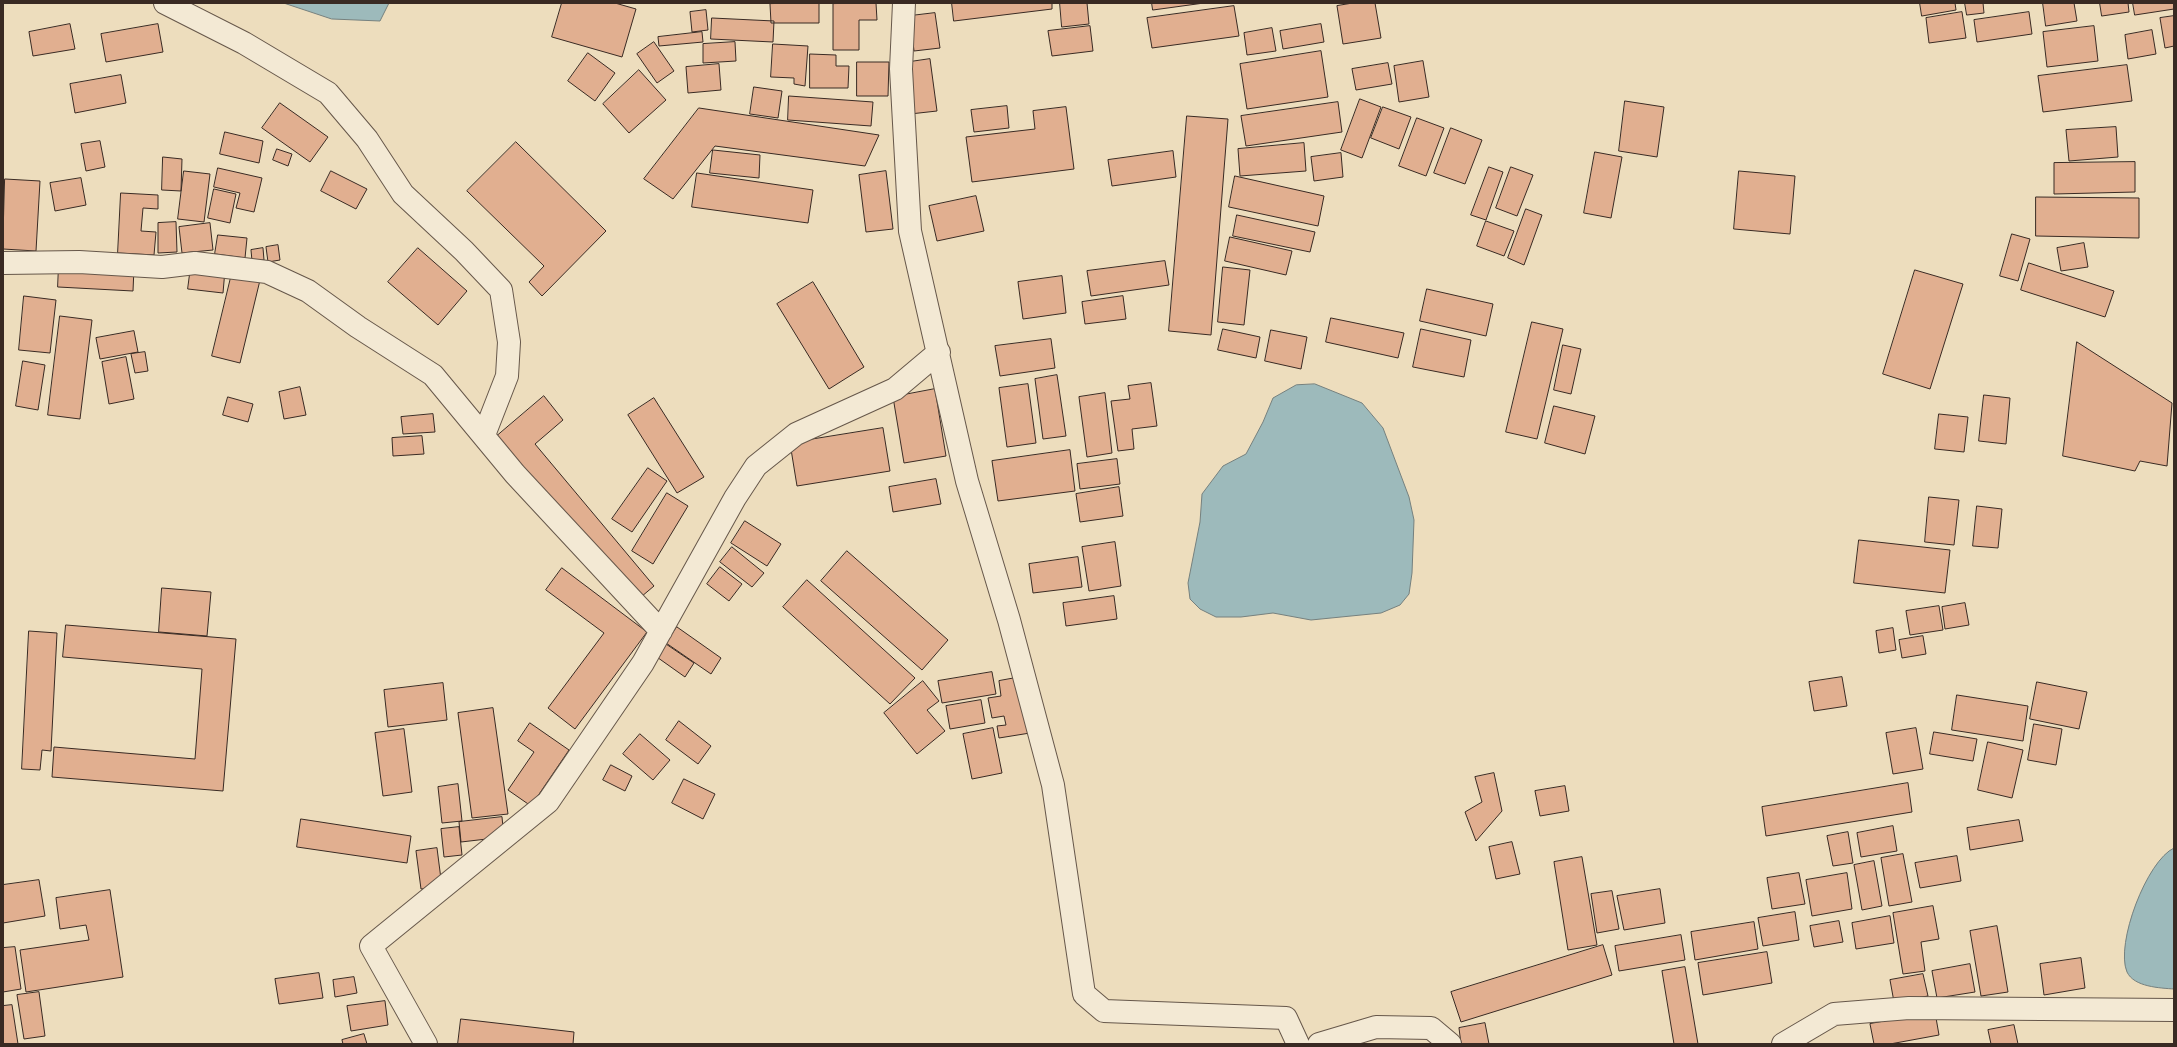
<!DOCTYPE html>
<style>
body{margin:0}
#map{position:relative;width:2177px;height:1047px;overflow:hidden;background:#edddbd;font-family:Vollkorn,serif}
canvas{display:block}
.frame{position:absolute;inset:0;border:4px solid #392a23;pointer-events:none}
</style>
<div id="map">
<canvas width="2177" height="1047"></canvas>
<div class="frame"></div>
</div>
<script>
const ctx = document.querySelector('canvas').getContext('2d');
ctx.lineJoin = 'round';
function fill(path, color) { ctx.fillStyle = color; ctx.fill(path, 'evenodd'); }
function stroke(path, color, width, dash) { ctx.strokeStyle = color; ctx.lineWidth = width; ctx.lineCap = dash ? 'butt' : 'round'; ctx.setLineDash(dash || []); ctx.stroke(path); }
const water = new Path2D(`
 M284,3H389L380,21L332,19Z
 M1315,384L1362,403L1383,428L1409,497L1414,520L1412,573L1409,594L1400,605L1381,613L1311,620L1273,613L1241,617H1216L1200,609L1190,599L1188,583L1200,522L1202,494L1223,466L1246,454L1263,422L1273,398L1296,385Z
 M2174,848V989C2160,988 2134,987 2127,972C2115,944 2147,860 2174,848Z`);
const building = new Path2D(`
 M562,3H615L636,9L622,57L552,37Z
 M819,3V23H771L770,4Z
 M876,3L877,20H859V50H833V4Z
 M952,3H1052V9L954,21Z
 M1060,3H1087L1089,24L1062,27Z
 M1152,3H1204L1153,10Z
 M1353,3H1375L1381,38L1343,44L1337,6Z
 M1920,3H1955L1956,10L1922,16Z
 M1965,3H1983L1984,13L1967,15Z
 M2043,3H2074L2077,21L2046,26Z
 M2100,3H2128L2129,12L2102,16Z
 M2133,3H2174V9L2135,15Z
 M1234,6L1239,36L1152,48L1147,18Z
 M706,10L708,30L692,32L690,12Z
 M1962,12L1966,38L1929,43L1926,18Z
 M2029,12L2032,34L1977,42L1974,20Z
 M935,13L940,48L914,51L910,16Z
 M2174,16V46L2165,48L2160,18Z
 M712,18L774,21L773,42L711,39Z
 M70,24L75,49L33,56L29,32Z
 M158,24L163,52L106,62L101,34Z
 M1321,24L1324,42L1283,49L1280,31Z
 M1090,26L1093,51L1052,56L1048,31Z
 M2094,26L2098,61L2047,67L2043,32Z
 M1272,28L1276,51L1247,55L1244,33Z
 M2152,30L2156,54L2128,59L2125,35Z
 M702,32L703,42L659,46L658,37Z
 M654,42L674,71L657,83L637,54Z
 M735,42L736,61L703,63V44Z
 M773,44L808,46L805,86L794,84V78L771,77Z
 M1321,51L1328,97L1247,109L1240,64Z
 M588,53L615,73L595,101L568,81Z
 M810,54L836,55V66H849L848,88H810Z
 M930,59L937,111L910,114L903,63Z
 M1423,61L1429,97L1399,102L1394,66Z
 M857,62H889L888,96H857Z
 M1388,63L1392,84L1356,90L1352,69Z
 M719,64L721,90L688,93L686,67Z
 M2127,65L2132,101L2043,112L2038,76Z
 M639,70L666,100L629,133L603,104Z
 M121,75L126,103L75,113L70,84Z
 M754,87L782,91L778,118L750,114Z
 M789,96L873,102L871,126L788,120Z
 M1360,99L1381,107L1362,158L1341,150Z
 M1625,101L1664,107L1657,157L1619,151Z
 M1338,102L1342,132L1246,146L1241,116Z
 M280,103L328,137L310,162L262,128Z
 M1007,106L1009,128L974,132L971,110Z
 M1066,107L1074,169L972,182L966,137L1035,129L1033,111Z
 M1383,107L1411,117L1399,149L1371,138Z
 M699,108L879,135L865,166L715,146L673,199L644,179Z
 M1187,116L1228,119L1211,335L1169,331Z
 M1417,118L1444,128L1426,176L1399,166Z
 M2116,127L2118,157L2069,161L2066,130Z
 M1451,128L1482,140L1465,184L1434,173Z
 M225,132L263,141L259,163L220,154Z
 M100,141L105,167L86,171L81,144Z
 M516,142L606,231L542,296L529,282L544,266L467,191Z
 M1304,143L1306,171L1240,176L1238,149Z
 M277,149L292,154L288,166L273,160Z
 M713,150L760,155L759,178L710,173Z
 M1173,151L1176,177L1112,186L1108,160Z
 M1595,152L1622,157L1611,218L1584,213Z
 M1341,153L1343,177L1314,181L1311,157Z
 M163,157L182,159L181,191L162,190Z
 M2135,162V192L2054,194V163Z
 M1489,167L1503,172L1486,220L1471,215Z
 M1511,167L1533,175L1517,216L1496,208Z
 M218,168L262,178L254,212L236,208L240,193L214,187Z
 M184,171L210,174L204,222L178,219Z
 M331,171L367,189L356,209L321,191Z
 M886,171L893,229L866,232L859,175Z
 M1739,171L1795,176L1790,234L1734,229Z
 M697,173L813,190L808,223L692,207Z
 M1235,176L1324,196L1318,226L1229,207Z
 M81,178L86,205L55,211L50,183Z
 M5,179L40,181L36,251L3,249Z
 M214,189L236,194L230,223L208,218Z
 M121,193L158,195V209L143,208L141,231L156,232L154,255L118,253Z
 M976,196L984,231L937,241L929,206Z
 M2036,197L2139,198V238L2036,236Z
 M1526,209L1542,215L1524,265L1508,258Z
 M1237,215L1315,232L1310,252L1233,236Z
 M1486,221L1514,231L1504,256L1477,246Z
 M176,222L177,252L158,253V223Z
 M210,223L213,250L182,253L179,227Z
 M2012,234L2030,239L2018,281L2000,276Z
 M218,235L247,238L245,258L215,254Z
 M1230,237L1292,251L1286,275L1225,261Z
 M2084,243L2088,267L2061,271L2057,248Z
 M278,245L280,260L268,262L266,247Z
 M263,248L264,260L252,261L251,250Z
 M418,248L467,291L438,325L388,282Z
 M1165,261L1169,285L1091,296L1087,271Z
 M2029,263L2114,291L2105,317L2021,290Z
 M59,264L134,268L133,291L58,287Z
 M191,266L225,270L223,293L188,289Z
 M1223,267L1250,270L1244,325L1218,322Z
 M233,269L261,276L240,363L212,356Z
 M1915,270L1963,284L1930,389L1883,374Z
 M1062,276L1066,313L1023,319L1018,282Z
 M813,282L864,367L829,389L777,304Z
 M1427,289L1493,304L1486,336L1420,321Z
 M24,296L56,300L50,353L19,350Z
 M1123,296L1126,319L1085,324L1082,302Z
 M60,316L92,320L80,419L48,415Z
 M1331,318L1404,333L1398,358L1326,342Z
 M1532,322L1563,329L1537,439L1506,432Z
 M1223,329L1260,337L1256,358L1218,350Z
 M1421,329L1471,340L1464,377L1413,367Z
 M1271,330L1307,337L1301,369L1265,361Z
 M134,331L138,352L100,359L96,338Z
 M1051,339L1055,368L1000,376L995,346Z
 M2077,342L2172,403L2167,466L2140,461L2135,471L2063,456Z
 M1563,345L1581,349L1571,394L1554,390Z
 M145,352L148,371L135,373L131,354Z
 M126,357L134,399L109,404L102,362Z
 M23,361L45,365L38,410L16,406Z
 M1057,375L1066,436L1043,439L1035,379Z
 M1151,383L1157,426L1132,429L1134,449L1118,451L1111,401L1130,399L1128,386Z
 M1028,384L1036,443L1007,447L999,388Z
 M300,387L306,415L284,419L279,392Z
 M935,389L946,456L904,463L893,397Z
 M1105,393L1112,453L1087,457L1079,397Z
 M1984,395L2010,398L2006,444L1979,441Z
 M544,396L563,420L535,444L654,586L635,602L497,436Z
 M228,397L253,404L248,422L223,415Z
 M654,398L704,477L677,493L628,415Z
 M1554,406L1595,416L1585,454L1545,443Z
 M433,414L435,432L403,434L401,417Z
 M1939,414L1968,417L1964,452L1935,449Z
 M883,428L890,471L797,486L790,443Z
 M422,436L424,454L393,456L392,438Z
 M1070,450L1075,491L998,501L992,461Z
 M1117,459L1120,484L1080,489L1077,464Z
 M648,468L667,481L632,532L612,519Z
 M936,479L941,504L893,512L889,487Z
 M1119,487L1123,516L1080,522L1076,494Z
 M667,493L688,506L653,564L632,551Z
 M1929,497L1959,500L1954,545L1925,542Z
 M1977,506L2002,509L1998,548L1973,546Z
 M745,521L781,544L767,566L731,543Z
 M1859,540L1950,550L1945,593L1854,583Z
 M1115,542L1121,586L1089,591L1082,547Z
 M732,547L764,573L752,587L720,562Z
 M847,551L948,640L922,670L821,581Z
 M1078,557L1082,587L1033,593L1029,564Z
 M720,567L742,584L729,601L707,584Z
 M562,568L647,632L575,729L548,708L604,633L546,590Z
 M807,580L915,678L890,704L783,607Z
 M162,588L211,592L207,636L159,632Z
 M1114,596L1117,619L1066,626L1063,603Z
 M1965,603L1969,625L1945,629L1942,607Z
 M1939,606L1943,630L1910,635L1906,611Z
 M66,625L236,639L223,791L52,777L54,747L195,759L202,669L63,657Z
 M677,627L721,658L711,674L666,643Z
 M1893,628L1896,650L1879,653L1876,631Z
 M29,631L57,633L51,751L42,750L40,770L22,769Z
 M1923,636L1926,654L1902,658L1899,640Z
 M663,642L694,663L685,677L654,655Z
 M992,672L996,694L942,703L938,681Z
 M1021,677L1030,733L999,738L997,726L1006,725L1004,716L992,718L988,698L1001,696L999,681Z
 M1842,677L1847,706L1814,711L1809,682Z
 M923,681L939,701L927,710L945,731L917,754L884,713Z
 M2037,682L2087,692L2079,729L2030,719Z
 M443,683L447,720L388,727L384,690Z
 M1957,695L2028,706L2023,741L1952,730Z
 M981,700L985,723L950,729L946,706Z
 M493,708L508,814L472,818L458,713Z
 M679,721L711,746L698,764L666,740Z
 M530,723L569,750L531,806L508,790L534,752L518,741Z
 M2034,724L2062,729L2056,765L2028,760Z
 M993,728L1002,773L972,779L963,734Z
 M1916,728L1923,769L1893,774L1886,733Z
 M404,729L412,792L383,796L375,733Z
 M1934,732L1977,739L1973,761L1930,754Z
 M640,734L670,760L653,780L623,754Z
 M1988,742L2023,750L2012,798L1978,790Z
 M611,765L632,776L625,791L603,780Z
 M1494,773L1502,811L1476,841L1465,812L1482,802L1475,777Z
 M684,779L715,794L703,819L672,803Z
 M1908,783L1912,812L1766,836L1762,807Z
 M458,784L462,821L442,823L438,787Z
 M1565,786L1569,811L1540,816L1535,791Z
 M502,817L504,837L461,842L459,822Z
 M301,819L411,836L407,863L297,847Z
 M2019,820L2023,841L1970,850L1967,828Z
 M1893,826L1897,851L1861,857L1857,833Z
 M459,827L462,855L444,857L441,829Z
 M1848,832L1853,863L1833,866L1827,836Z
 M1512,842L1520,874L1496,879L1489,847Z
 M437,848L442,887L421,889L416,851Z
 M1903,854L1912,902L1889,906L1881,858Z
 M1957,856L1961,881L1920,888L1915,863Z
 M1582,857L1597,945L1568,950L1554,862Z
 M1874,861L1882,906L1862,910L1854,865Z
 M1799,873L1805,904L1772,909L1767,878Z
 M1847,873L1852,909L1812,916L1806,880Z
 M39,880L45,916L3,923V885Z
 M1660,889L1665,923L1624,930L1617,896Z
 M110,890L123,977L26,992L20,950L89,940L86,925L60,929L56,898Z
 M1612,891L1619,929L1597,933L1591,894Z
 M1933,906L1939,939L1921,942L1925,971L1903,974L1893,913Z
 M1795,912L1799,940L1763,946L1758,918Z
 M1890,916L1894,943L1856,949L1852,923Z
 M1839,921L1843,942L1814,947L1810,926Z
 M1754,922L1758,949L1695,960L1691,932Z
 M1997,926L2008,992L1981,996L1970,931Z
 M1681,935L1685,960L1619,971L1615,946Z
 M1603,945L1612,975L1461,1022L1451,992Z
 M15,947L21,989L3,992V948Z
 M1767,952L1772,983L1703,995L1698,963Z
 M2081,958L2085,988L2044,995L2040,964Z
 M1970,964L1975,992L1937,998L1932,971Z
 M1685,967L1698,1044H1674L1662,971Z
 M319,973L323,998L279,1004L275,979Z
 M1923,974L1928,996L1894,1002L1890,980Z
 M354,977L357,993L335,997L333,980Z
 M39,992L45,1036L24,1039L17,995Z
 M385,1001L388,1025L351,1031L347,1006Z
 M12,1005L18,1044H3V1006Z
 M1935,1012L1939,1035L1890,1044H1874L1870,1024Z
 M461,1019L574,1032L573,1044H458Z
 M1485,1023L1489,1044H1461L1459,1028Z
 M2014,1025L2018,1044H1991L1988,1030Z
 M364,1034L367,1044H343L342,1040Z`);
const minor = new Path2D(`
 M165,3L244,43L328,93L367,139L403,194L464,251L501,290L509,342L507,376L484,435
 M904,3L901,69L910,231L967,481L1009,620L1053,785L1084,994L1104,1011L1286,1018L1298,1044
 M3,263L79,262L162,267L195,263L267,272L308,291L358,327L433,375L515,474L661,631
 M426,1044L371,946L548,802L643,663L735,498L756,466L796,434L895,389L939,352
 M1319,1044L1376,1027L1431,1028L1450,1044
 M1783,1044L1834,1014L1909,1008L2174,1010`);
fill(water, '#9dbabb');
stroke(water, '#75807e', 1);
fill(building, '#e1af90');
stroke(building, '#392a23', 1);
stroke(minor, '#66574a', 24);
stroke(minor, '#f3e9d4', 22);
</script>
